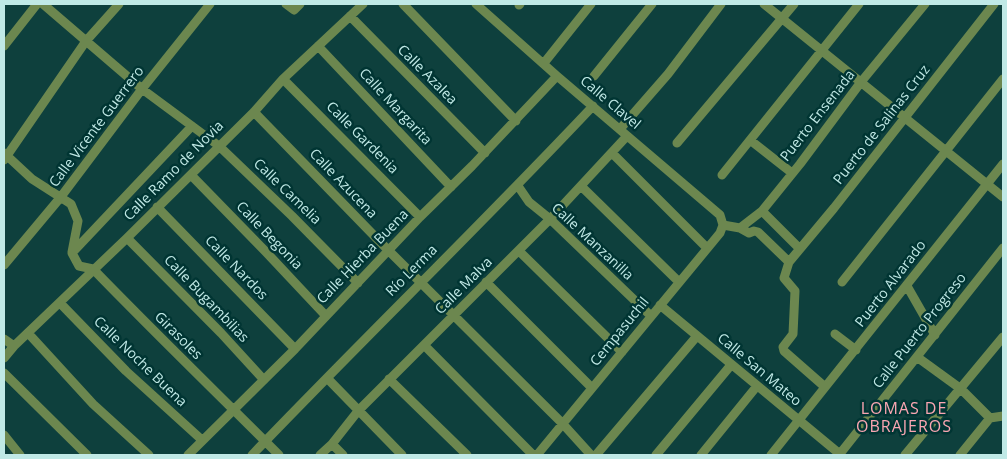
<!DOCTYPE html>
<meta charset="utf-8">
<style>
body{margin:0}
#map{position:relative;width:1007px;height:459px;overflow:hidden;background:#0e403d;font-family:"Open Sans",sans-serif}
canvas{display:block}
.frame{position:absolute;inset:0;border:5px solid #c0e9e6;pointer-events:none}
</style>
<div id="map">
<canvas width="1007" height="459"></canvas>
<div class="frame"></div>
</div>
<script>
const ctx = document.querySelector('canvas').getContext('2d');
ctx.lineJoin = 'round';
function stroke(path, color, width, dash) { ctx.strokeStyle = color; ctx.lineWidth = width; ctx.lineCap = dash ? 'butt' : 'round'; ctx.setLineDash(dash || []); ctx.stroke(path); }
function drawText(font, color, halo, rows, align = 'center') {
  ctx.font = font + ' "Open Sans",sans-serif'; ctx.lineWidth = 5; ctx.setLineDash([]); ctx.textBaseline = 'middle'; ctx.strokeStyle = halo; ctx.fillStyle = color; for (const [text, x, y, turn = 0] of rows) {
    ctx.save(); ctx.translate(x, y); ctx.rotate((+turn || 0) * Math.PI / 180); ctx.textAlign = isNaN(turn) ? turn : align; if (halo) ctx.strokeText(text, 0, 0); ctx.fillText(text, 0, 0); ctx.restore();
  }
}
const minor = new Path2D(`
 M43,4L142,89L219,146L292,216L358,283
 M286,4L294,10L300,4
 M403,4L516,121
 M476,4L557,76L720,215L723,225
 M764,4L1003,197
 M519,5L520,4
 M350,16L485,153
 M4,46L37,4
 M318,46L451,187
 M544,63L591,4
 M594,76L652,4
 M283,79L420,217
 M254,112L389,251L562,423L591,455
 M620,129L668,74L721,4
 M750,140L792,173
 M677,143L794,4
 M4,153L32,179L71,204L78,221L72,252
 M612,153L707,248
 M4,160L86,41L119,4
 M191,175L266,252L326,316
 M722,175L859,4
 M518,186L529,202L550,219L651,316
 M581,186L679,282
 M157,207L295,349
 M762,211L800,249
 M723,225L740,228L762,211L800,164L861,82L925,4
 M740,228L749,233L754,231L758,232L789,262
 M127,238L221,333L264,380
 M519,251L622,352
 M72,253L79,266L93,269C154,332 217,393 279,455
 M72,253L192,126
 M4,265L60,198L142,89L210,4
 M486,282L592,388
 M842,282L1003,79
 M907,286L935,335
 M60,303L126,371L202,440
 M660,305L841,455
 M28,333L93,404L149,455
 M835,334L856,350
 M4,339L14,346
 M424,345L533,455
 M917,357L961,389L990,418
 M4,358L14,346L127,238L254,112L283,79L363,4
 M4,373L87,455
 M327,378L402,455
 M389,379L467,455
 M825,387L784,351L783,347L793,334L795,291L784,278L789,262L834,208L994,4
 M990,418L1003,416
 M4,435L20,455
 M332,444L343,455
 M188,455L295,349L420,217L472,166L557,76
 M252,455C364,338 481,225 593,106
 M320,455L332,444L358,411L550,219L627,136
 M537,455L720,233L723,225
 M596,455L697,336
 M656,455L731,365
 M701,455L757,386
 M771,455L1003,164
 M839,455L1003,248
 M905,455L1003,337
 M960,455L990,418`);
const streetNames = [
 ["Calle Azalea",427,75,45],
 ["Calle Clavel",610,103,40],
 ["Calle Margarita",395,107,47],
 ["Puerto Ensenada",818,116,-52],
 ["Puerto de Salinas Cruz",882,125,-52],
 ["Calle Vicente Guerrero",97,127,-53],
 ["Calle Gardenia",362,138,45],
 ["Calle Ramo de Novia",174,171,-45],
 ["Calle Azucena",343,184,46],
 ["Calle Camelia",287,192,44],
 ["Calle Begonia",269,236,46],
 ["Calle Manzanilla",592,242,43],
 ["Calle Hierba Buena",363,257,-46],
 ["Calle Nardos",236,268,46],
 ["Río Lerma",412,271,-45],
 ["Puerto Alvarado",891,284,-52],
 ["Calle Malva",464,286,-45],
 ["Calle Bugambilias",206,299,46],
 ["Calle Puerto Progreso",920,331,-52],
 ["Cempasuchil",620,332,-51],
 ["Girasoles",178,336,45],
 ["Calle Noche Buena",140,362,44],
 ["Calle San Mateo",759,370,40]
];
const quarterNames = [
 ["LOMAS DE",904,409],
 ["OBRAJEROS",904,427]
];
stroke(minor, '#6c874f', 9);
drawText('14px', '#c0e9e6', '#003533', streetNames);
ctx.letterSpacing = '1px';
drawText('16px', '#f9a6b2', '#003533', quarterNames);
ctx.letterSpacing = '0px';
</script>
